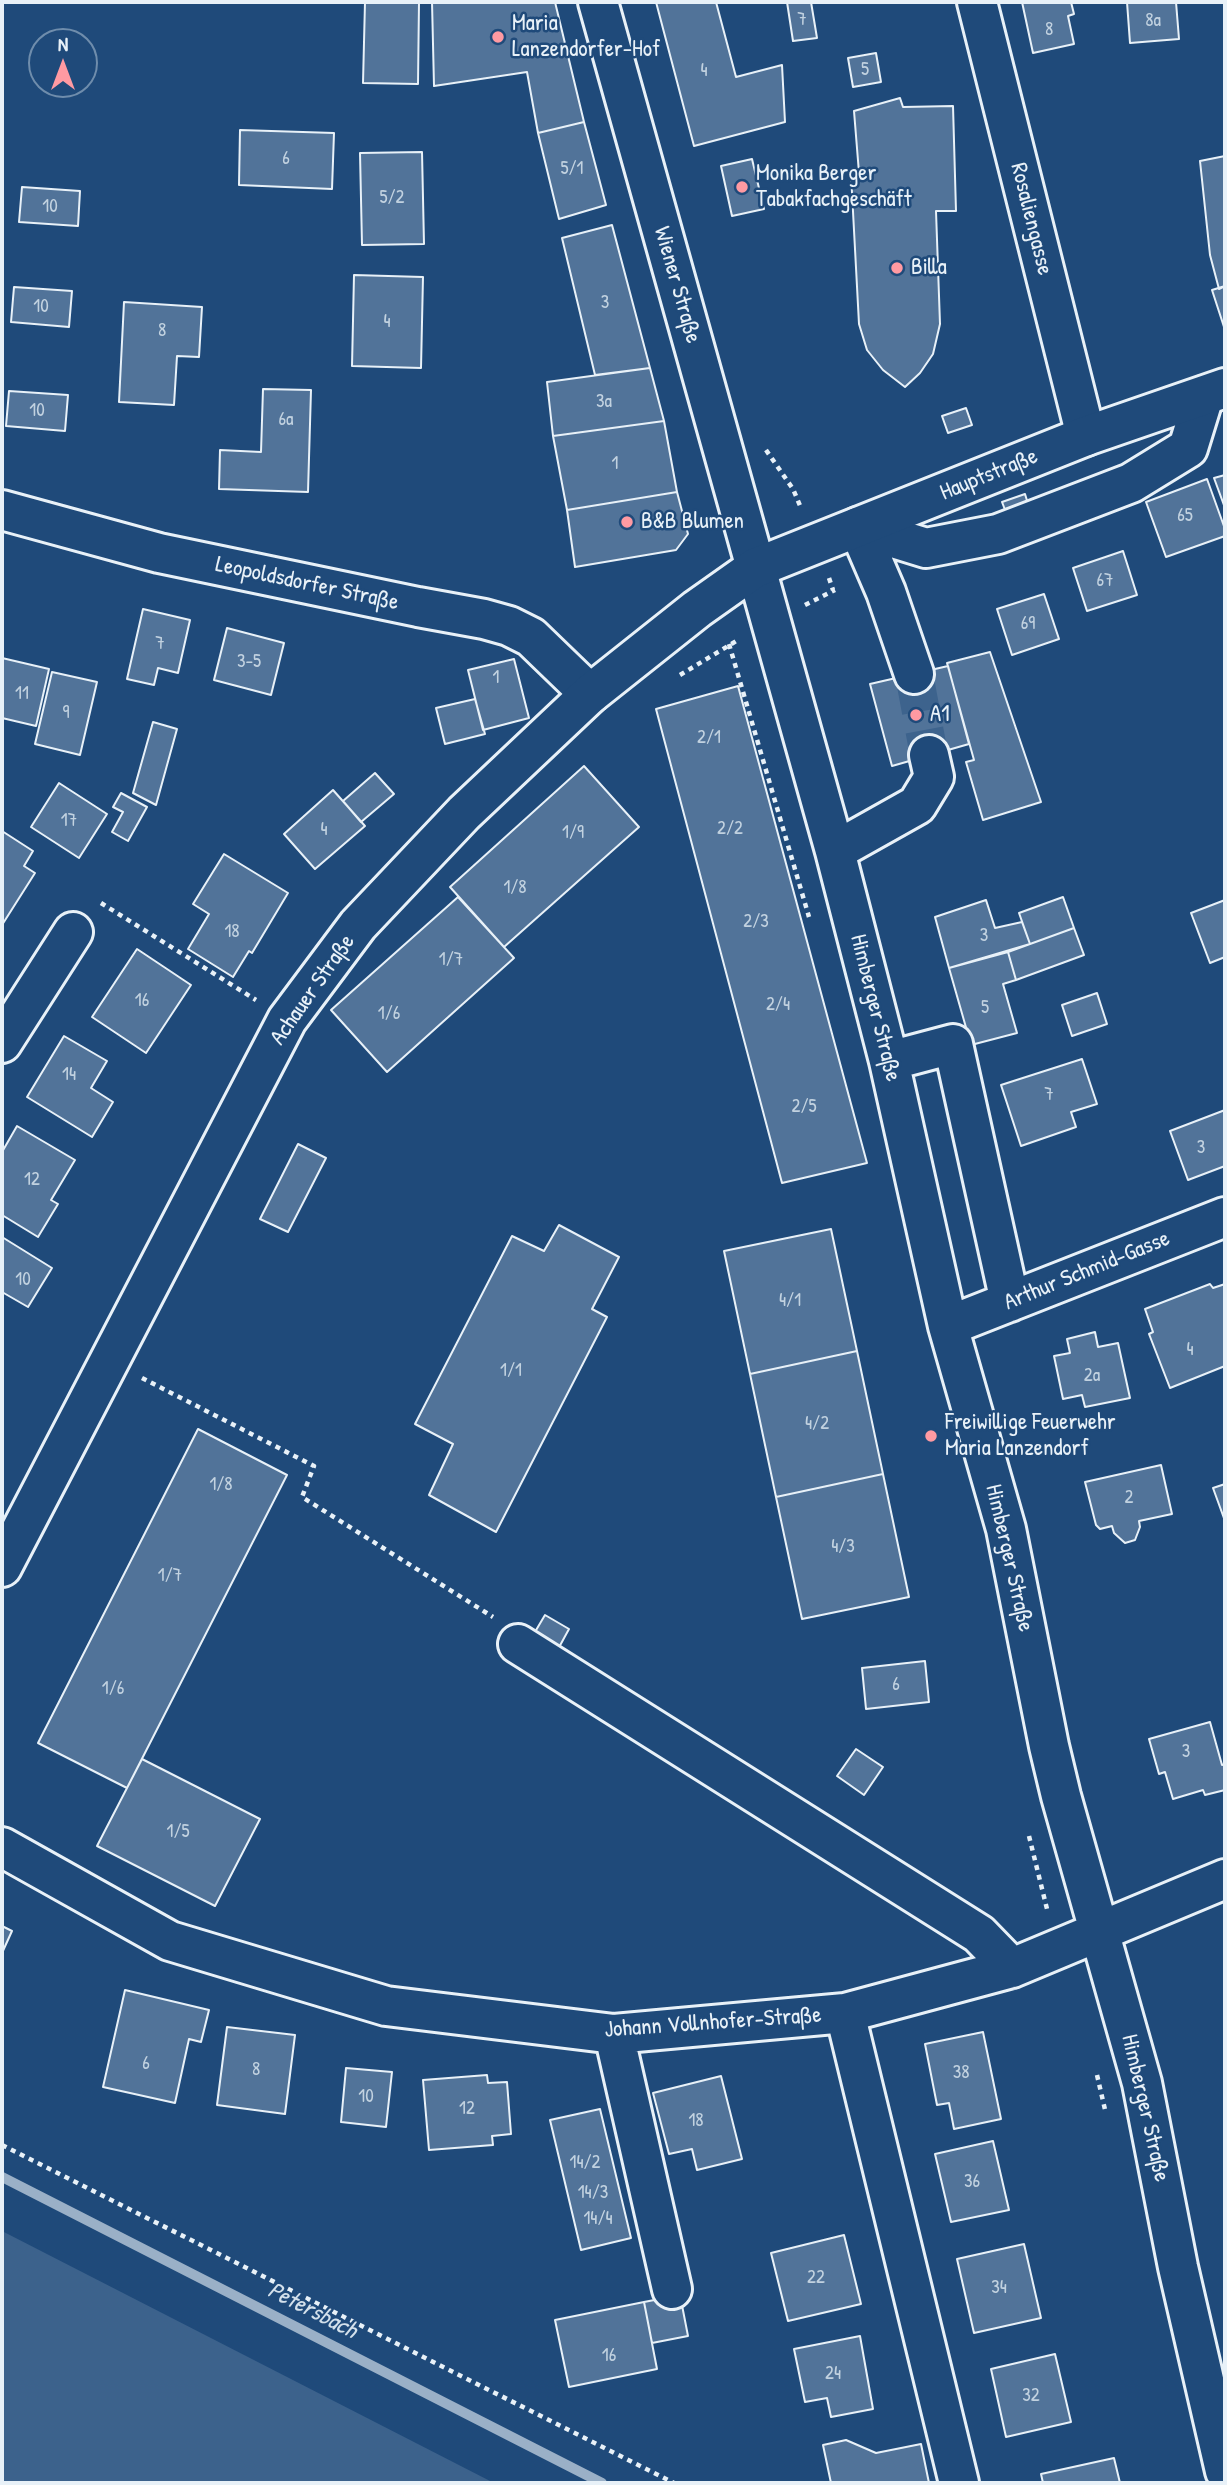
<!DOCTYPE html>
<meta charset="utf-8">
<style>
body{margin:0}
#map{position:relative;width:1227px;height:2485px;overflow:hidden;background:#1f4a7a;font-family:"Patrick Hand",sans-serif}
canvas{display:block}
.frame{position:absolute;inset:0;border:4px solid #e8f1f8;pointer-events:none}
.north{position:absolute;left:28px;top:28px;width:70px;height:70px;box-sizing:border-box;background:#1f4a7a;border:2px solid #6f8dac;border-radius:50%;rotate:0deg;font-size:19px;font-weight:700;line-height:28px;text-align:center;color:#e8f1f8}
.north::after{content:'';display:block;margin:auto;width:24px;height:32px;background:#ff9aa2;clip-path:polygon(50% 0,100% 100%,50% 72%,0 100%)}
</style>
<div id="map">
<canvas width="1227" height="2485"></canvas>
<div class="frame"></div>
<div class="north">N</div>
</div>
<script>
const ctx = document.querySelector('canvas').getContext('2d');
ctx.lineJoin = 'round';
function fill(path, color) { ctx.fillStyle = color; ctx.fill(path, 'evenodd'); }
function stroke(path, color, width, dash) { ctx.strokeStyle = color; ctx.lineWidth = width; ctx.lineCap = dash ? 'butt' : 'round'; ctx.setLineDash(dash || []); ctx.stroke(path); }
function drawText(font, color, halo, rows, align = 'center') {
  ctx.font = font + ' "Patrick Hand",sans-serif'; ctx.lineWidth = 5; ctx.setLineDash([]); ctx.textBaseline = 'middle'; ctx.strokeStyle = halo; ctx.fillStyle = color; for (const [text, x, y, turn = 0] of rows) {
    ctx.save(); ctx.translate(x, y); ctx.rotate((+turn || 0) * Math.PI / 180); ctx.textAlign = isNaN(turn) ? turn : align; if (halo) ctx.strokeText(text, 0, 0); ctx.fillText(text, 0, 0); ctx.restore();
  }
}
const green = new Path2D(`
 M2,2231L494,2483H2Z`);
const stream = new Path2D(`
 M2,2177L602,2483`);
const building = new Path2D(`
 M365,2H419L418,84L363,83Z
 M432,2H555L584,122L538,133L527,72L434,86Z
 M656,2H716L736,77L782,65L785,122L694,146Z
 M787,2H811L817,38L793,41Z
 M1022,2H1071L1074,14L1068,16L1074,44L1033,53Z
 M1127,2H1176L1179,39L1130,43Z
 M876,53L881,82L853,87L848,58Z
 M900,98L903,107L953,106L956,211H936L940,324L933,354L920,373L905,387L883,370L867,350L859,324L851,174L859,173L854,111Z
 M584,122L606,205L559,219L538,133Z
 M240,130L334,133L332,189L239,185Z
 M422,152L424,244L362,245L360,153Z
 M1225,156V286L1219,289L1210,255L1200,161Z
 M752,159L764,209L732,216L721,166Z
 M22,187L80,191L78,226L19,222Z
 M612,225L650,368L595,375L562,238Z
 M354,275L423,277L421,368L352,366Z
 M1225,286V330L1212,290Z
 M14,287L72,291L69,327L11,322Z
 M124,302L202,307L199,357L177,356L174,405L119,402Z
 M650,368L664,421L553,436L547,382Z
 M263,389L311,390L308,492L219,489L220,450L261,452Z
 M9,391L68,395L65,431L6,426Z
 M966,408L972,425L948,433L942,416Z
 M664,421L677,492L567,510L553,436Z
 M1225,475V508L1214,478Z
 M1207,479L1225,529V536L1166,557L1146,502Z
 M677,492L688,534L676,550L575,567L567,510Z
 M1025,494L1029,507L1007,515L1002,502Z
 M1123,551L1137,595L1087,611L1073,568Z
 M1044,594L1059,639L1012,655L997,609Z
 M143,609L190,620L178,673L158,668L154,685L127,679Z
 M227,628L284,643L271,695L214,680Z
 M990,652L1041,802L983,820L966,762L974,760L947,663Z
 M2,658L49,669L36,726L2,718Z
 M514,659L529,718L483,730L468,670Z
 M948,666L969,744L892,766L870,684Z
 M52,672L97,682L80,755L35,744Z
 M738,686L867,1163L782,1183L656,709Z
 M475,699L485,734L445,744L436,708Z
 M153,722L177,729L156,805L133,793Z
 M584,766L639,827L504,947L450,887Z
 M375,773L394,794L361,822L343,801Z
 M59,783L107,814L79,858L31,827Z
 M333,790L365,826L315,869L284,834Z
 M121,793L147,807L128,841L112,832L123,812L113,807Z
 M2,831L33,851L24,866L35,873L2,925Z
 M224,854L288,893L252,953L249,951L233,977L188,949L209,914L193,904Z
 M458,897L514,958L387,1072L331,1010Z
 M1063,897L1074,928L1030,944L1019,913Z
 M986,900L995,928L1022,922L1030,944L949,968L935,917Z
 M1225,900V957L1210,963L1191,913Z
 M1074,928L1084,955L1016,980L1008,952Z
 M137,949L191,985L146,1053L92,1017Z
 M1008,952L1016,980L1003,984L1017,1033L971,1045L949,968Z
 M1097,993L1107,1024L1072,1036L1062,1005Z
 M64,1036L107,1061L91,1088L113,1102L92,1137L27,1097Z
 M1082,1059L1097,1104L1071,1112L1076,1127L1021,1146L1001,1085Z
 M1225,1110V1166L1188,1180L1170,1131Z
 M17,1126L75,1160L51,1200L58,1204L38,1237L2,1215V1152Z
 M298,1144L326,1158L288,1232L260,1219Z
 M559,1225L619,1257L592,1309L607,1317L496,1532L429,1495L453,1444L415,1424L512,1236L544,1251Z
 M831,1229L857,1351L750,1374L724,1251Z
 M2,1237L52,1268L28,1307L2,1292Z
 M1210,1284L1213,1288L1225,1284V1366L1170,1388L1149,1334L1153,1332L1145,1309Z
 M1095,1332L1098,1347L1118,1343L1130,1398L1085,1407L1082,1395L1063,1399L1054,1356L1070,1353L1067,1339Z
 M857,1351L883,1474L776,1497L750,1374Z
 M198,1429L287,1475L127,1788L38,1743Z
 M1161,1465L1172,1514L1139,1521L1140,1527L1135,1540L1125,1543L1114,1533L1112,1526L1100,1529L1096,1525L1085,1482Z
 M883,1474L909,1597L802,1619L776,1497Z
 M1225,1484V1521L1213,1488Z
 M545,1615L569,1629L557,1651L532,1637Z
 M925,1661L929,1702L866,1709L862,1668Z
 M1210,1722L1222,1765L1225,1764V1790L1205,1795L1203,1790L1173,1799L1165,1772L1159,1774L1149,1739Z
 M856,1749L883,1767L864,1795L837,1776Z
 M142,1759L260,1819L215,1906L97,1846Z
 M2,1926L12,1931L2,1953Z
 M125,1990L209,2010L201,2042L189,2039L175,2103L103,2087Z
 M227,2027L295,2035L285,2114L217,2105Z
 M983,2032L1001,2119L954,2129L949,2103L937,2105L925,2044Z
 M346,2068L392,2072L386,2127L341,2122Z
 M487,2075L488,2083L507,2082L511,2134L492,2136L493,2145L429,2150L423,2080Z
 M721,2076L742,2159L697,2170L692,2149L669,2154L653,2093Z
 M600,2109L631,2238L581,2250L550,2120Z
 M993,2141L1009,2210L951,2222L935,2154Z
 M844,2235L861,2304L788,2321L771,2253Z
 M1024,2244L1041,2318L974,2333L957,2259Z
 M680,2295L688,2336L652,2343L644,2302Z
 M644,2302L657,2369L569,2387L555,2320Z
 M860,2336L873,2409L831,2417L827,2398L805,2402L794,2349Z
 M1055,2354L1071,2422L1006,2437L991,2369Z
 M846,2440L876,2453L921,2444L929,2483H831L823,2445Z
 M1114,2458L1120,2483H1043L1041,2474Z`);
const minorTunnel = new Path2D(`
 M914,674L929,755`);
const path = new Path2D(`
 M766,450L793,489L801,508
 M829,578L833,590
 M805,605L835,590
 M729,644L809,917
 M680,675L738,640
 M101,903L256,1000
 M142,1378L314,1466L302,1497L493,1617
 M1029,1836L1048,1913
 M1097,2075L1106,2114
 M2,2145L674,2483`);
const minor = new Path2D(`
 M598,2L835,851L889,1061L948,1326L1006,1529L1049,1746L1061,1796L1142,2083L1178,2267L1225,2471
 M977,2L1086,436
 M2,510L159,553L418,607L484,619L509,626L531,637L590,694
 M858,527L926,548L998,534L1131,483L1188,448L1204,396
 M858,527L886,592L914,674
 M835,851L917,805L934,777L929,755
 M2,1043L73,932
 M889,1061L953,1044L1010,1302
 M948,1326L1225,1217
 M518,1644L979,1934L1012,1968
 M2,1847L170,1941L386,2006L614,2034L845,2013L1012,1968L1225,1879
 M845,2013L959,2483
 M614,2034L672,2289`);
const major = new Path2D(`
 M2,1567L287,1020L358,925L464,813L590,694L697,609L755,568L1086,436L1225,388`);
const markers = [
 [498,37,7,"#ff9aa2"],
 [742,187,7,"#ff9aa2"],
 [897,268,7,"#ff9aa2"],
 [627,522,7,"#ff9aa2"],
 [916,715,7,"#ff9aa2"],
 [931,1436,7,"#ff9aa2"]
];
const numberNames = [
 ["7",802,20],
 ["8a",1153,21],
 ["8",1049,30],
 ["5",865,70],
 ["4",704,71],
 ["6",286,159],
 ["5/1",572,169],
 ["5/2",392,198],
 ["10",50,207],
 ["3",605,303],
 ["10",41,307],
 ["4",387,322],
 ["8",162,331],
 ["3a",604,402],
 ["10",37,411],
 ["6a",286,420],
 ["1",615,464],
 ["65",1185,516],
 ["67",1105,581],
 ["69",1028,624],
 ["7",160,644],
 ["3-5",249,662],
 ["1",496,678],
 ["11",22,694],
 ["9",66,713],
 ["2/1",709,738],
 ["17",69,821],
 ["2/2",730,829],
 ["4",324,830],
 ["1/9",573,833],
 ["1/8",515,888],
 ["2/3",756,922],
 ["18",232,932],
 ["3",984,936],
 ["1/7",451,960],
 ["16",142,1001],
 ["2/4",778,1005],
 ["5",985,1008],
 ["1/6",389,1014],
 ["14",69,1075],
 ["7",1049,1095],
 ["2/5",804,1107],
 ["3",1201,1148],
 ["12",32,1180],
 ["10",23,1280],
 ["4/1",790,1301],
 ["4",1190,1350],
 ["1/1",511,1371],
 ["2a",1092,1376],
 ["4/2",817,1424],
 ["1/8",221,1485],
 ["2",1129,1498],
 ["4/3",843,1547],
 ["1/7",170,1576],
 ["6",896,1685],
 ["1/6",113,1689],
 ["3",1186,1752],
 ["1/5",178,1832],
 ["6",146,2064],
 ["8",256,2070],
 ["38",961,2073],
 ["10",366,2097],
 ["12",467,2109],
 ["18",696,2121],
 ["14/2",585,2163],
 ["36",972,2182],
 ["14/3",593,2193],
 ["14/4",598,2219],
 ["22",816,2278],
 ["34",999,2288],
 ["16",609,2356],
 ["24",833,2374],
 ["32",1031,2396]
];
const poiNames = [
 ["Maria",512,24],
 ["Lanzendorfer-Hof",512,50],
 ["Monika Berger",756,174],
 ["Tabakfachgeschäft",756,200],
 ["Billa",911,268],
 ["B&B Blumen",641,522],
 ["A1",930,715],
 ["Freiwillige Feuerwehr",945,1423],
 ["Maria Lanzendorf",945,1449]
];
const streetNames = [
 ["Rosaliengasse",1031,219,76],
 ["Wiener Straße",677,285,74],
 ["Hauptstraße",989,475,-22],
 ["Leopoldsdorfer Straße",307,584,12],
 ["Achauer Straße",313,990,-55],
 ["Himberger Straße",875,1008,76],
 ["Arthur Schmid-Gasse",1087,1271,-22],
 ["Himberger Straße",1009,1558,77],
 ["Johann Vollnhofer-Straße",713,2023,-4],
 ["Himberger Straße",1145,2108,77]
];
const waterNames = [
 ["Petersbach",312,2311,27]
];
fill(green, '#3c628c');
stroke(stream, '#9ab0c7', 10);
fill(building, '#517399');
stroke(building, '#e8f1f8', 2);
stroke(minorTunnel, '#3d638d', 38, [38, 19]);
stroke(minor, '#e8f1f8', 44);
stroke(major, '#e8f1f8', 44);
stroke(path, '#e8f1f8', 4.5, [5, 5]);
stroke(minor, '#1f4a7a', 38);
stroke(major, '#1f4a7a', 38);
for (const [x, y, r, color] of markers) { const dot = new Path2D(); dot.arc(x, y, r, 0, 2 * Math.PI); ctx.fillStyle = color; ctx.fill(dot); stroke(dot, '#1f4a7a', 2.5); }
drawText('19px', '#c2d2e0', null, numberNames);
drawText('23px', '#e8f1f8', '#1f4a7a', poiNames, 'left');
drawText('23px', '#e8f1f8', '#1f4a7a', streetNames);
drawText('italic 24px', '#d4e1ec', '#1f4a7a', waterNames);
</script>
